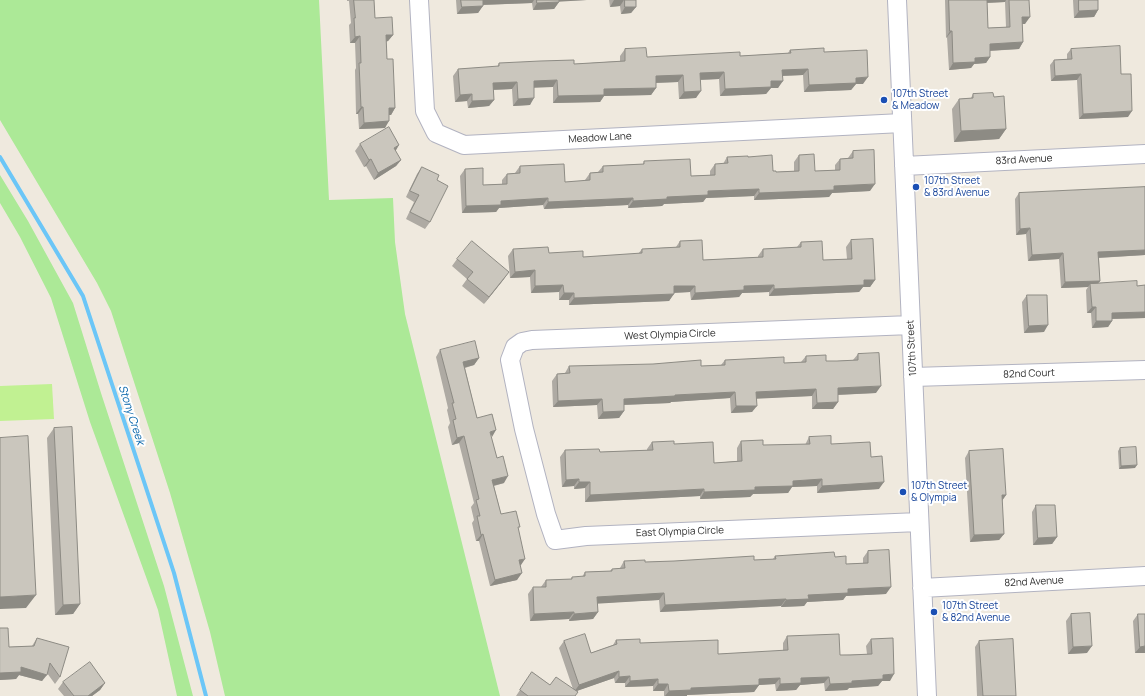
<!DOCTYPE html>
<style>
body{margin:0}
canvas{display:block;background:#efe9de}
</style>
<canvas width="1145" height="696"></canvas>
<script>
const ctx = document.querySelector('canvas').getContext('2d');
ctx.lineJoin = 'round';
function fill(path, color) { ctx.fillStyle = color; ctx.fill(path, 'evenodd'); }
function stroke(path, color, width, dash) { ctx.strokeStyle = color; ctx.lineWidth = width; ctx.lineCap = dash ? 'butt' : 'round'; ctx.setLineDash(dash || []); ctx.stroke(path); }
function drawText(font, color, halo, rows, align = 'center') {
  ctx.font = font + ' Manrope,sans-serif'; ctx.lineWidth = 4; ctx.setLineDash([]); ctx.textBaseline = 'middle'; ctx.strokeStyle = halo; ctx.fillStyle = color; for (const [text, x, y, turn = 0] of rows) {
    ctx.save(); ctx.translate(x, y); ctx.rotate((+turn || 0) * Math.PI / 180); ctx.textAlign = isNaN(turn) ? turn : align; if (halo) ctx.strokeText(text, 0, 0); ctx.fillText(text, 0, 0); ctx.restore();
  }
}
const green = new Path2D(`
 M0,0H319L329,200L393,198L395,242L405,314L500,696H225L210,632L170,493L111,311L97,283L0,120Z
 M0,175L28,221L73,303L101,393L164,586L193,696H177L158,610L90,422L51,298L20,237L0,203Z`);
const pitch = new Path2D(`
 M52,384L54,419L0,421V386Z`);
const stream = new Path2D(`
 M0,157L83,296L174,573L206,696`);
const minor = new Path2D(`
 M419,0L425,111L436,133L464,145L902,123
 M897,0L927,696
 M904,166L1145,154
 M911,325L532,340L522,342L515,347L510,360L524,429L546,514L555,540L586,536L919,522
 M913,377L1145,370
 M922,588L1145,576`);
const wall = new Path2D(`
 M347,0H374L375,18L393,35L388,41L386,42L387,59L395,108L391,115H389L385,128L359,129L358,114H356L355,70L356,68L355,43H350L349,25L351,23L349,1H347Z
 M456,0H587L559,1V2L554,9L533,10L532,3L483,5L478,13L457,14Z
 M609,0H636V7L631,13L621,14L620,6L610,7Z
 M945,0H1029L1025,24H1022L1023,42L1019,49L990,51V57L986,63L974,64L971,68L949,70L947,37L946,38ZM1005,2L1006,27L988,28L987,3Z
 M1073,0H1098V10L1094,17L1074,18Z
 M625,49L647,57L740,56L788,53L790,50L824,52L863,84H856L851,90L804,92L803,75L783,76L778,88H771L766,94L720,96L719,79L700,80L696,98L679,99L678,82L656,83V88L651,95L604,96L600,102L553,103V87H534L530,105L513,106L512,89L493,90L494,100L489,106L468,108L467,101L455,102L453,76L458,69L497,67L499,63L574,64L620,61V56Z
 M1071,49L1121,74L1128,117L1079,119L1077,80L1051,81L1050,65L1054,60L1067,59V54Z
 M973,94L994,97L1006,129L999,139L954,142L952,109L959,99L971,98Z
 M360,144L401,160L396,166L374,180L366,166L364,167L355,151Z
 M853,151L870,191L832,193L829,197L754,200V196L706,198L703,202L664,204L662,206L628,208V205L544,209L543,205L499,208L496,212L462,213L460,176L465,169L483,185L502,184V180L507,174L515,173L520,166L565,182L585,181V180L590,173L598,172L603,166L643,164L644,161L691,176L710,175V171L715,164H723L727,157H748L776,172L794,171V162L799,155L815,171L835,170V165L840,159L848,158Z
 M422,167L437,180L430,222L425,229L406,219L414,202L406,197L417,174Z
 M1145,187V255L1099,258L1100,281L1098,283L1137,286L1145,285V318L1112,319V321L1108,327L1092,328L1091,313H1087L1086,290L1088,287L1061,288L1059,259L1028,261L1026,234L1016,235L1015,199L1019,193Z
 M851,240L875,280L870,287H863L859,292L769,296V292L742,293L739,297L691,300L690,292L674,293L669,301L569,305V300H559V292L531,293L530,277L510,278L508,256L513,249L583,257L638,254L642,249L676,247L680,241L703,260L758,257V256L763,249L797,247L801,242L823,260L847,259L846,247Z
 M457,259L504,279L484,304L462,286L467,279L452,266Z
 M1027,295L1044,332L1024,333L1022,302Z
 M440,350L479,358L474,365L465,368L477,418L491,437L504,483L494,486L501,514L518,529L521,565L520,566L517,580L490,586L479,541H476L472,523L474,520L471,507L474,503L459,443L452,445L448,427L450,423L447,410L448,408L436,357Z
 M858,354L876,393L838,395V402L833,409H812V396L757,398L752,412L731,413L730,398L671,402L670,403L624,405V411L619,418L598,419L597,405L553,407L552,381L557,374L565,373L569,366H701L721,365L725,360L784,363L801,362L806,356L826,361H837L853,360Z
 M54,428L80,604L73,614L55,615L47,438Z
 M809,437L871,457L879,489L817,493V486L792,487L788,493L753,494L750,497L700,499V496L585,502V488L574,489V486L562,487L560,457L565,450L600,452L647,450V449L652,442L674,444L714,463L737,461V448L741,441L763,445H805Z
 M1120,448L1135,468L1119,469L1118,451Z
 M969,451L1006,495L1002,501L1004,534L999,540L970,542L965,458Z
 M1036,505L1057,537L1052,544L1033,545L1032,512Z
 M868,551L886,594L846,596L843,600L807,602L804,606L781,607V606L660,612L659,600L597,603L598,612L593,619L569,621V619L530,621L528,594L533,587H541L546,580L571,579L572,577H582L585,572L610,571L612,569L620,568L624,561L645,562L754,560L773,559L775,556L835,557L846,564L863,563V558Z
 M1071,614L1087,653L1068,654L1066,621Z
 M1138,614H1145V653H1135L1133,621Z
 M0,628L9,647L32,646L37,638L60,677L55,684L47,673L42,681L19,675L16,679L0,680Z
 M787,636L840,655L867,654L866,646L871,639L890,681H882L878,686L849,688L847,690L825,691L824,683L800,685L796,690L776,691L775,684L759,685L754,692L687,695V696H664V691H653V686L625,687V683H615L614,678L576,691L575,696H516L532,672L550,685L573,689L559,648L564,641L591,653L613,645L616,640L718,654L783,651V643Z
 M979,641L1016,696H977L975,647Z
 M63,682L105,683L100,690L92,696H64L58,689Z`);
const shadedWall = new Path2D(`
 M482,0H534L532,3L478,5Z
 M555,0H587L554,2Z
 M614,0H624L620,6L610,7Z
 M984,0H1006L1005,2L983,3Z
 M559,2L554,9L533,10L537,3Z
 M483,6L478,13L457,14L462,7Z
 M625,7H636L631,13L621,14Z
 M1098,10L1094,17L1074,18L1079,11Z
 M1022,17H1030L1025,24H1017Z
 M950,31H952L947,37L946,38Z
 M386,35H393L388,41L381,42Z
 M360,36L355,43H350L355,37Z
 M1023,42L1019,49L985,51L990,44Z
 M990,57L986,63L974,64L971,68L949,70L953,63L975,58Z
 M808,69L803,75L778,76L782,70Z
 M724,72L719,79L695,80L700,73Z
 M1081,74L1077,80L1051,81L1055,76Z
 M683,75L678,82L651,83L656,76Z
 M868,77L863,84H856L851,90L804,92L809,85L856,78Z
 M557,80L553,87L529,88L534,81Z
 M771,81H783L778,88H771L766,94L720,96L725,89Z
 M517,82L512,89L488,90L493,83Z
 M656,88L651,95L604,96L600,102L553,103L558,96L604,89Z
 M701,91L696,98L679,99L684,92Z
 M472,94L467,101L455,102L460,95Z
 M534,98L530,105L513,106L518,99Z
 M494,100L489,106L468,108L472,101Z
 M361,107H363L358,114H356Z
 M389,108H395L391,115H384Z
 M1132,111L1128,117L1079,119L1083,114Z
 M389,121L385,128L359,129L364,123Z
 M1006,129L999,139L954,142L961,131Z
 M399,145L395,152L394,148Z
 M371,159L366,166L364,167L369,160Z
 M401,160L396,166L374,180L378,173Z
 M875,184L870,191L832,193L829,197L754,200L759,193L834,186Z
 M759,189L754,196L706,198L703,202L664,204L662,206L628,208L633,201L708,191Z
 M548,198L543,205L499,208L496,212L462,213L466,206L501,201Z
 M633,198L628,205L544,209L548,202Z
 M1030,228L1026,234L1016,235L1020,229Z
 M1145,250V255L1094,258L1098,252Z
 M1063,253L1059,259L1028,261L1032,255Z
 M535,270L530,277L510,278L515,272Z
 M509,272L504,279L484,304L489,297Z
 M864,280H875L870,287H863L859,292L769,296L774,289Z
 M1100,281L1096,286L1090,284L1088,287L1061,288L1065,282Z
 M563,285L559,292L531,293L535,286Z
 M774,285L769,292L742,293L739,297L691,300L695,293L744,286Z
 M674,286H695L690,292L669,293Z
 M564,293H574L569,300H559Z
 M674,294L669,301L569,305L574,298Z
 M1092,307H1096L1091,313H1087Z
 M1145,312V318L1107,319L1112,313Z
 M1096,321H1112L1108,327L1092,328Z
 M1048,325L1044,332L1024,333L1029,326Z
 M479,358L474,365L459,369L463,362Z
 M881,386L876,393L833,395L838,388Z
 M816,389L812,396L752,399L756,392Z
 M735,392L730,398L671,402L670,403L619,405L624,399L675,395Z
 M602,399L597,405L553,407L558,401Z
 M838,402L833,409H812L817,403Z
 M736,406H757L752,412L731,413Z
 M624,411L619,418L598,419L603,412Z
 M496,430L492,437L490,432Z
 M464,436L459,443L452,445L457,438Z
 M1137,465L1135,468L1119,469L1121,466Z
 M508,476L504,483L488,487L492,480Z
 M579,479L574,486L562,487L566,480Z
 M822,479L817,486L792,487L788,493L753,494L750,497L700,499L704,492L755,487L793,481Z
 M579,482H590L585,488L574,489Z
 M884,482L879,489L817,493L822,486Z
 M704,489L700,496L585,502L590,495Z
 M1002,495H1006L1001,502Z
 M483,534L479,541H476L481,535Z
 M1004,534L999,540L970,542L974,535Z
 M1057,537L1052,544L1033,545L1038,538Z
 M525,559L521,565L514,567L519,560Z
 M522,573L517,580L490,586L495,580Z
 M891,587L886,594L846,596L843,600L807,602L804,606L781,607L786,600L808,595L848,589Z
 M664,593L659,600L592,604L597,597Z
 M36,595L26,608L0,609V597Z
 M786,599L781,606L660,612L665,605Z
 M80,604L73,614L55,615L63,605Z
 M574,612L569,619L530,621L534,614Z
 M598,612L593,619L569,621L574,614Z
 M1092,646L1087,653L1068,654L1073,647Z
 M1145,646V653H1135L1140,647Z
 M21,667L47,675L42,681L19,675L16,679L0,680V673Z
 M619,671L614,678L574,692L579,685Z
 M894,674L890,681H882L878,686L849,688L847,690L825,691L830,684L852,681L883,675Z
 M630,676L625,683H615L619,677Z
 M829,677L824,683L800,685L796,690L776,691L780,684L801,678Z
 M780,678L775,684L759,685L754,692L687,695V696H665L669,691L759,679Z
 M658,679L653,686L625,687L630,681Z
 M105,683L100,690L92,696H88Z
 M658,684H668L664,691H653Z`);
const building = new Path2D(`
 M354,0H374L375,18L392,17L393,35H386L387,59H393L395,108H389V121L364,123L363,107H361L359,63H361L360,36L355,37L354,18H355Z
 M461,0H483V6L462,7Z
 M537,0H559V2L537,3Z
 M625,0H636V7H625Z
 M949,0H987L988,28L1010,27L1009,0H1029L1030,17H1022L1023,42L990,44V57L975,58V62L953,63L952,31H950Z
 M1079,0H1098V10L1079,11Z
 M1120,46L1121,74H1131L1132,111L1083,114L1081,74L1055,76L1054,60L1072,59L1071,49Z
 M646,48L647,57L740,52V56L791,53L790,50L824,48V52L867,50L868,77L856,78V83L809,85L808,69L782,70L783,81H771V87L725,89L724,72L700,73L701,91L684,92L683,75L656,76V88L604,89V95L558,96L557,80L534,81V98L518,99L517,82L493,83L494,100L472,101V94L460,95L458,69L499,66V63L540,61L574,60V64L625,61V49Z
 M993,93L994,97L1004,96L1006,129L961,131L959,99L973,98V94Z
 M389,127L399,145L394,148L401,160L378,173L371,159L369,160L360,144Z
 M874,150L875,184L834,186V190L759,193V189L708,191V195L667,197V199L633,201V198L548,202V198L501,201V205L466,206L465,169L483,168V185L507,184V174L520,173V166L541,165L564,164L565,182L590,180V173L603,172V166L644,164V161L690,159L691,176L715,175V164L728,163L727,157L748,156V157L772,155L773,171H776V172L799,171V155L814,154L815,171L840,170V159L853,158V151Z
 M422,167L439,175L437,180L448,186L430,222L410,212L419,195L410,191Z
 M1145,187V250L1098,252L1100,281L1065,282L1063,253L1032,255L1030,228L1020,229L1019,193Z
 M873,239L875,280H864V285L774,289V285L744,286V290L695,293V286H674V294L574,298V293H564L563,285L535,286V270L515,272L513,249L548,247L549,253L583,251V257L642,253V249L680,247V241L702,240L703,260L763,257V249L801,247V242L822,241L823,260L852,259L851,240Z
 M472,241L509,272L489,297L467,279L473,272L457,259Z
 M1137,281V286L1145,285V312L1112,313V321H1096V307H1092L1090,284Z
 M1027,295H1047L1048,325L1029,326Z
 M475,341L479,358L463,362L477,418L492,414L496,430L490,432L497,458L503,456L508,476L492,480L501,514L516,511L520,527H518L525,559L519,560L522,573L495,580L483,534L481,535L477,516H480L476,500L479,499L464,436L457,438L453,420L456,419L452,403H454L440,350Z
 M879,353L881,386L838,388V402L817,403L816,389L756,392L757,406H736L735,392L675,395V396L624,399V411L603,412L602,399L558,401L557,374L570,373L569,366L653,364L701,360V366L725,365V360L784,357V363L806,362V356L826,355V361H837L858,360V354Z
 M72,427L80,604L63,605L54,428Z
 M28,436L36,595L0,597V438Z
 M831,436V444L870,442L871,457L882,456L884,482L822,486V479L793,481V486L755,487V490L704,492V489L590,495V482H579V479L566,480L565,450L599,449L600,452L653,450L652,442L674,441V444L713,442L714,463L742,461L741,441L763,440V445L810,444L809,437Z
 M1136,447L1137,465L1121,466L1120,448Z
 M1003,449L1006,495H1002L1004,534L974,535L969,451Z
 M1036,505H1055L1057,537L1038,538Z
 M889,550L891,587L848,589V593L808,595L809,599L786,600V599L665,605L664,593L597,597L598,612L574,614V612L534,614L533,587H546V580L572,579V577L585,576V572L612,571V569L625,568L624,561L645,560V562L674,561L754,556V560L776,559L775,556L834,552L835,557L846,556V564L868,563V551Z
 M1090,613L1092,646L1073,647L1071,614Z
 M1138,614H1145V646L1140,647Z
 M0,628H8L9,647L34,646L37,638L69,647L60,677L50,663L47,675L21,667V672L0,673Z
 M585,634L591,653L617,644L616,640L640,639V643L718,640V654L788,650L787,636L839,634L840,655H850L872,654L871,639L893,638L894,674L883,675V679L852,681V683L830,684L829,677L801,678V683L780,684V678L759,679V685L691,688V690L669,691L668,684H658V679L630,681V676L619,677V671L579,685L564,641Z
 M1013,639L1016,696H983L979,641Z
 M90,662L105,683L88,696H74L63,682Z
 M532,672L550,685L556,677L578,692L575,696H528L520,690Z`);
const markers = [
 [884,100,4,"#1a4fb4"],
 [916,187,4,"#1a4fb4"],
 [903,492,4,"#1a4fb4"],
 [934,612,4,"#1a4fb4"]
];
const transitNames = [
 ["107th Street",892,94],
 ["& Meadow",892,106],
 ["107th Street",924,181],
 ["& 83rd Avenue",924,193],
 ["107th Street",911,486],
 ["& Olympia",911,498],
 ["107th Street",942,606],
 ["& 82nd Avenue",942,618]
];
const streetNames = [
 ["Meadow Lane",600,138,-3],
 ["83rd Avenue",1024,160,-3],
 ["West Olympia Circle",670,335,-2],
 ["107th Street",912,348,-93],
 ["82nd Court",1029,374,-2],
 ["East Olympia Circle",680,532,-2],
 ["82nd Avenue",1034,582,-3]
];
const waterNames = [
 ["Stony Creek",131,415,72]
];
fill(green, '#ace997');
fill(pitch, '#c1f192');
stroke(stream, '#6bc6f7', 4);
stroke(minor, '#b2b3c1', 20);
stroke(minor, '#fff', 18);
fill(wall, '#aeaaa3');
fill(shadedWall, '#8d8b84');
fill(building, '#cac6bd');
stroke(building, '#8d8b84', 1);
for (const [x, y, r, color] of markers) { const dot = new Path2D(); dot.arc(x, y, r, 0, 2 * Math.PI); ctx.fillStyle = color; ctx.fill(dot); stroke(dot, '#fff', 1.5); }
drawText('10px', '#164399', '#fff', transitNames, 'left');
drawText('10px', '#2c2c2c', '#fff', streetNames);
drawText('italic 11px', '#0463a9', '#fff', waterNames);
</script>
